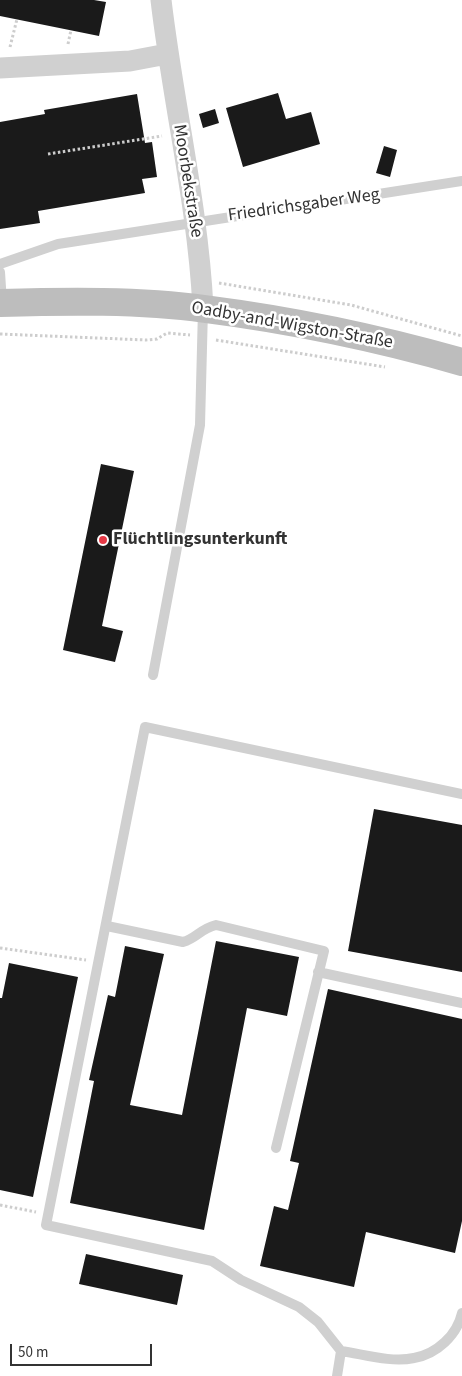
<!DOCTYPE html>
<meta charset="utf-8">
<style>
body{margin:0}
#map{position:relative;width:462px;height:1376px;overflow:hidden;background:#fff;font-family:"Source Sans 3",sans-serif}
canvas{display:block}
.scale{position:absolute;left:10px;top:1344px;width:142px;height:22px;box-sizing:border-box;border:2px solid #333;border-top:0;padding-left:6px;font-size:15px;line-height:18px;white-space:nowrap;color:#333;-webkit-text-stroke:4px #fff;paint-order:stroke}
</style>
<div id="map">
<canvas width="462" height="1376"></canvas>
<div class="scale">50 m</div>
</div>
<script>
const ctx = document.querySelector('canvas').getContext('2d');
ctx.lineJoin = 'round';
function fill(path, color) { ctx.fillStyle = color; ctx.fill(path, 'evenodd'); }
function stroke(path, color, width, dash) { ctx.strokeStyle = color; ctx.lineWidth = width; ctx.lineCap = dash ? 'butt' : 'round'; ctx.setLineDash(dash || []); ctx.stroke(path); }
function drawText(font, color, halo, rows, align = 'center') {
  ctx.font = font + ' "Source Sans 3",sans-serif'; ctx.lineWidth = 5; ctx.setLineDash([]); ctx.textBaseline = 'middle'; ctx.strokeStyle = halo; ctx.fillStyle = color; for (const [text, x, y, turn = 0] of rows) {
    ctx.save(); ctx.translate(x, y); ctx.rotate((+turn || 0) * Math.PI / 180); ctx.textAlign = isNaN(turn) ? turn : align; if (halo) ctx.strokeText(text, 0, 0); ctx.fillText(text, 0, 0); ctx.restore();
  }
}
const building = new Path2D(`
 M0,0H94L106,2L99,36L0,16Z
 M278,93L286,119L311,112L320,144L243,167L226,108Z
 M137,94L145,143L152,142L157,177L142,179L145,193L38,211L40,223L0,229V122L45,114L44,110Z
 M215,109L219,123L203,128L199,114Z
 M384,146L397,150L390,177L376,173Z
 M101,464L134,471L102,626L123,631L115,662L63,650Z
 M374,809L462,825V972L348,951Z
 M216,941L299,957L287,1016L247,1008L204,1230L70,1203L94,1081L89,1080L108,995L115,997L125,946L164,954L130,1105L182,1115Z
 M9,963L78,977L33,1197L0,1190V998H2Z
 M328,989L462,1019V1221L455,1253L366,1232L354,1287L260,1266L274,1206L288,1210L299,1163L290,1161Z
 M86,1254L183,1275L177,1305L79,1284Z`);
const path = new Path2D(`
 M68,44L71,30
 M10,47L17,19
 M48,154L162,136
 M219,283L351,305L462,336
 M0,334L146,340L157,339L167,333L190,335
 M216,340L385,367
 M0,948L86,960
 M0,1205L36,1212`);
const lane = new Path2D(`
 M0,264L58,244L462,181
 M0,272L2,303
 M153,675L200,425L203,309
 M462,794L145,727L46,1225L212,1261L241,1280L299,1307L318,1322L341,1351C363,1354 391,1363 414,1358C437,1354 457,1335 462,1313
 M107,926L183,942C197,938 200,929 216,925L324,951L276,1148
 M318,972L462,1003
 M337,1376L341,1351`);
const street = new Path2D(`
 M161,0C173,103 198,205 203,308
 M0,68L130,61L167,54`);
const secondary = new Path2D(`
 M0,303C66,301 140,300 205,309C291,320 378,338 462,362`);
const markers = [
 [103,540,5,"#e63946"]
];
const streetNames = [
 ["Moorbekstraße",187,181,81],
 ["Friedrichsgaber Weg",304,206,-8],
 ["Oadby-and-Wigston-Straße",292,326,10]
];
const poiNames = [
 ["Flüchtlingsunterkunft",113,540]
];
fill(building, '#1a1a1a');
stroke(path, '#cdcdcd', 3, [2.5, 2.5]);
stroke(lane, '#d0d0d0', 10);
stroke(street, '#d0d0d0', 21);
stroke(secondary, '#bdbdbd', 28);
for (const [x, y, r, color] of markers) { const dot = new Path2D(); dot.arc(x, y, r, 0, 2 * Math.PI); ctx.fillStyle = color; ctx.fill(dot); stroke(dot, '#fff', 2); }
drawText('18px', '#333', '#fff', streetNames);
drawText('bold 18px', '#333', '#fff', poiNames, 'left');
</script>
